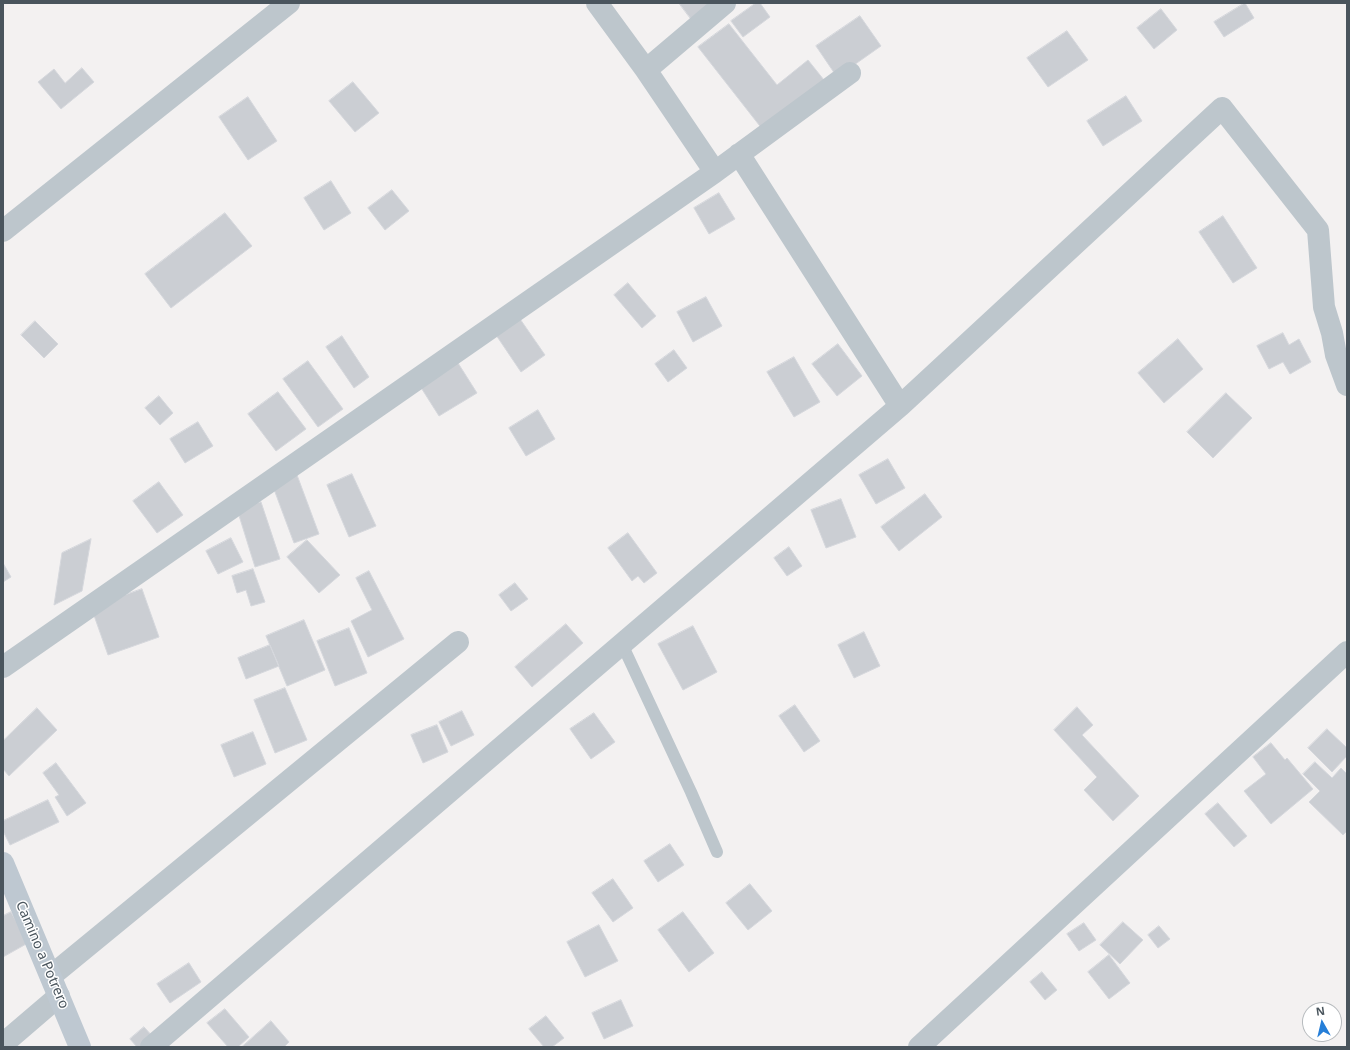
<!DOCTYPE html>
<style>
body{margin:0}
#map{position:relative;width:1350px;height:1050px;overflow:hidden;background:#f3f1f1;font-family:"Noto Sans",sans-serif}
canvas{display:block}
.frame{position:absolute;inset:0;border:4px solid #4a555d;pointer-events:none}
.north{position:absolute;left:1302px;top:1002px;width:40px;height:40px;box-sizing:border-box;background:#fff;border:1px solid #b7bbbe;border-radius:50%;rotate:352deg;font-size:11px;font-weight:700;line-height:16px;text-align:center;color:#4a555d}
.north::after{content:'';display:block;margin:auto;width:14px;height:18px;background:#267fd8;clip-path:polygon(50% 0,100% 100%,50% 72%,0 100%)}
</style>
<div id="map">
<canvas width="1350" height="1050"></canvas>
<div class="frame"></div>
<div class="north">N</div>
</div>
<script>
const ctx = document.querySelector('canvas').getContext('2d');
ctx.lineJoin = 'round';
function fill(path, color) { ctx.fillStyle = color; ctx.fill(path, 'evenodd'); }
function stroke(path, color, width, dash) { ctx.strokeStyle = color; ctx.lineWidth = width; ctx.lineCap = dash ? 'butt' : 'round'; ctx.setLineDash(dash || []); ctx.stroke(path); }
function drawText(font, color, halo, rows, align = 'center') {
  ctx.font = font + ' "Noto Sans",sans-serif'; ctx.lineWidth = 3; ctx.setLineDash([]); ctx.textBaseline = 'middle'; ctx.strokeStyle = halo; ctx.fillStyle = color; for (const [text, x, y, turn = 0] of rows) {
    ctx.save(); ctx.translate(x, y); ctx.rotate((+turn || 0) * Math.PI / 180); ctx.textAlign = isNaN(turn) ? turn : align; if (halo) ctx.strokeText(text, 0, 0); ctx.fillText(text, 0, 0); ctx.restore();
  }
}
const building = new Path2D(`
 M679,3H722L695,24Z
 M756,3H760L770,17L743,37L731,21Z
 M1245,3L1254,18L1224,37L1214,22Z
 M1161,9L1177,30L1154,49L1137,28Z
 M860,16L881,46L837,77L816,46Z
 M729,24L777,85L808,60L824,80L763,130L698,47Z
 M1067,31L1088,60L1048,87L1027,58Z
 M82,68L94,82L61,109L38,82L54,69L65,83Z
 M353,82L379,113L355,132L329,101Z
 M1126,96L1142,121L1103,146L1087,121Z
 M248,97L277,141L248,160L219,117Z
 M331,181L351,213L324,230L304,198Z
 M392,190L409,211L385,230L368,208Z
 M719,193L735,219L709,234L694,208Z
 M225,213L252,246L171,308L145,274Z
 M1223,216L1257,268L1233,283L1199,232Z
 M628,283L656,316L642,328L614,295Z
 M706,297L722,326L693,342L677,312Z
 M518,316L545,355L521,372L494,332Z
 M35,321L58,344L44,358L21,335Z
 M1283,333L1289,345L1299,339L1311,362L1290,374L1283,362L1269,369L1257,346Z
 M342,336L369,377L354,388L326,347Z
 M1178,339L1203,369L1164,403L1138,373Z
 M838,344L862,376L837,396L812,364Z
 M674,350L687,368L668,382L655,364Z
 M794,357L820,402L794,417L767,372Z
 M308,361L343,409L318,427L283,379Z
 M458,363L477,393L439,416L420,386Z
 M278,392L306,429L276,451L248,414Z
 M1226,393L1252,418L1213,458L1187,432Z
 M159,396L173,413L160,425L145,408Z
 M538,410L555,439L526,456L509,428Z
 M198,422L213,446L185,463L170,439Z
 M888,459L905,488L876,504L859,475Z
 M352,474L376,526L349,537L327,485Z
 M297,475L319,534L294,543L272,484Z
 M159,482L183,515L157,533L133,501Z
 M925,494L942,517L899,551L881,527Z
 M841,499L856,537L826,548L811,510Z
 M261,502L280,559L255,567L237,509Z
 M628,533L657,573L644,583L638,576L632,581L608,548Z
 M231,538L243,562L218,574L206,551Z
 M91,539L82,591L54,605L62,553Z
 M307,540L340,575L319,593L287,557Z
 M789,547L802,566L787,576L774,558Z
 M3,563L11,577L3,582Z
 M253,569L265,602L251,606L246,590L237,593L232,576Z
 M369,571L404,639L368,657L351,621L372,610L356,578Z
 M515,583L528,599L511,611L499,595Z
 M142,589L159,637L108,655L91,607Z
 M304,620L325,670L287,686L266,636Z
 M566,624L583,643L532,687L515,667Z
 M693,626L717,672L683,690L658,644Z
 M349,628L367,673L335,686L317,641Z
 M864,632L880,666L854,678L838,645Z
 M270,645L279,666L246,679L238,658Z
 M285,688L307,740L275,753L254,700Z
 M795,705L820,741L804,752L779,716Z
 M1077,707L1093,725L1082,735L1139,796L1113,821L1084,790L1097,777L1054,730Z
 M37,708L57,730L9,776L3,769V741Z
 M462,711L474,735L451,746L439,722Z
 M594,713L615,742L591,759L570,729Z
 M437,725L448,752L423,763L411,735Z
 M1327,729L1347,748V756L1332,772L1308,748Z
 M253,732L266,764L234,777L221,745Z
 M1271,743L1285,760L1287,758L1313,789L1271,824L1244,791L1266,774L1253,757Z
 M1315,762L1332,778L1341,768L1347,774V831L1343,835L1309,802L1320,791L1303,774Z
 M56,763L86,803L67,816L55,797L59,795L43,773Z
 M48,800L59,822L10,845L3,831V821Z
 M1218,803L1247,836L1234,847L1205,814Z
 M670,844L684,865L658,882L644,861Z
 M613,879L633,908L613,922L592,893Z
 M750,884L772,911L748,930L726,903Z
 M11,912L28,943L3,957V916Z
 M683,912L714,953L689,972L658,930Z
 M1123,922L1143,940L1120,964L1100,945Z
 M1084,923L1096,940L1079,951L1067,934Z
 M599,925L618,961L585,977L567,942Z
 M1159,926L1170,939L1158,948L1148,935Z
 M1109,955L1130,983L1109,999L1088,972Z
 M189,963L201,982L170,1003L157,984Z
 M1042,972L1057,990L1045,1000L1030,982Z
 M621,1000L633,1026L604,1039L592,1013Z
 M225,1009L249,1037L238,1047H228L207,1023Z
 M546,1016L564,1038L552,1047H544L529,1029Z
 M271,1021L289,1042L284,1047H242Z
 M144,1027L155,1039L145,1047H137L130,1039Z`);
const lane = new Path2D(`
 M622,644L691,792L717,852`);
const street = new Path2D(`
 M597,3L646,70L715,172
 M646,70L725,3
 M739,154L900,406
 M3,231L289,3
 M3,667L715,172L850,73
 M51,976L458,642
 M3,1044L59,996
 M151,1047L900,406L1222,108L1318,230L1324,307L1332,333L1336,355L1347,385
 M919,1047L1347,652`);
const secondary = new Path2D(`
 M3,863L80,1047`);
const streetNames = [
 ["Camino a Potrero",42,955,67]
];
fill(building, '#cbced3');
stroke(building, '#d5d7dc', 1);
stroke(lane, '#bdc6cc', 12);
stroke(street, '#bdc6cc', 22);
stroke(secondary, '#bec8d1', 22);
drawText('14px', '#4a555d', '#fff', streetNames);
</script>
